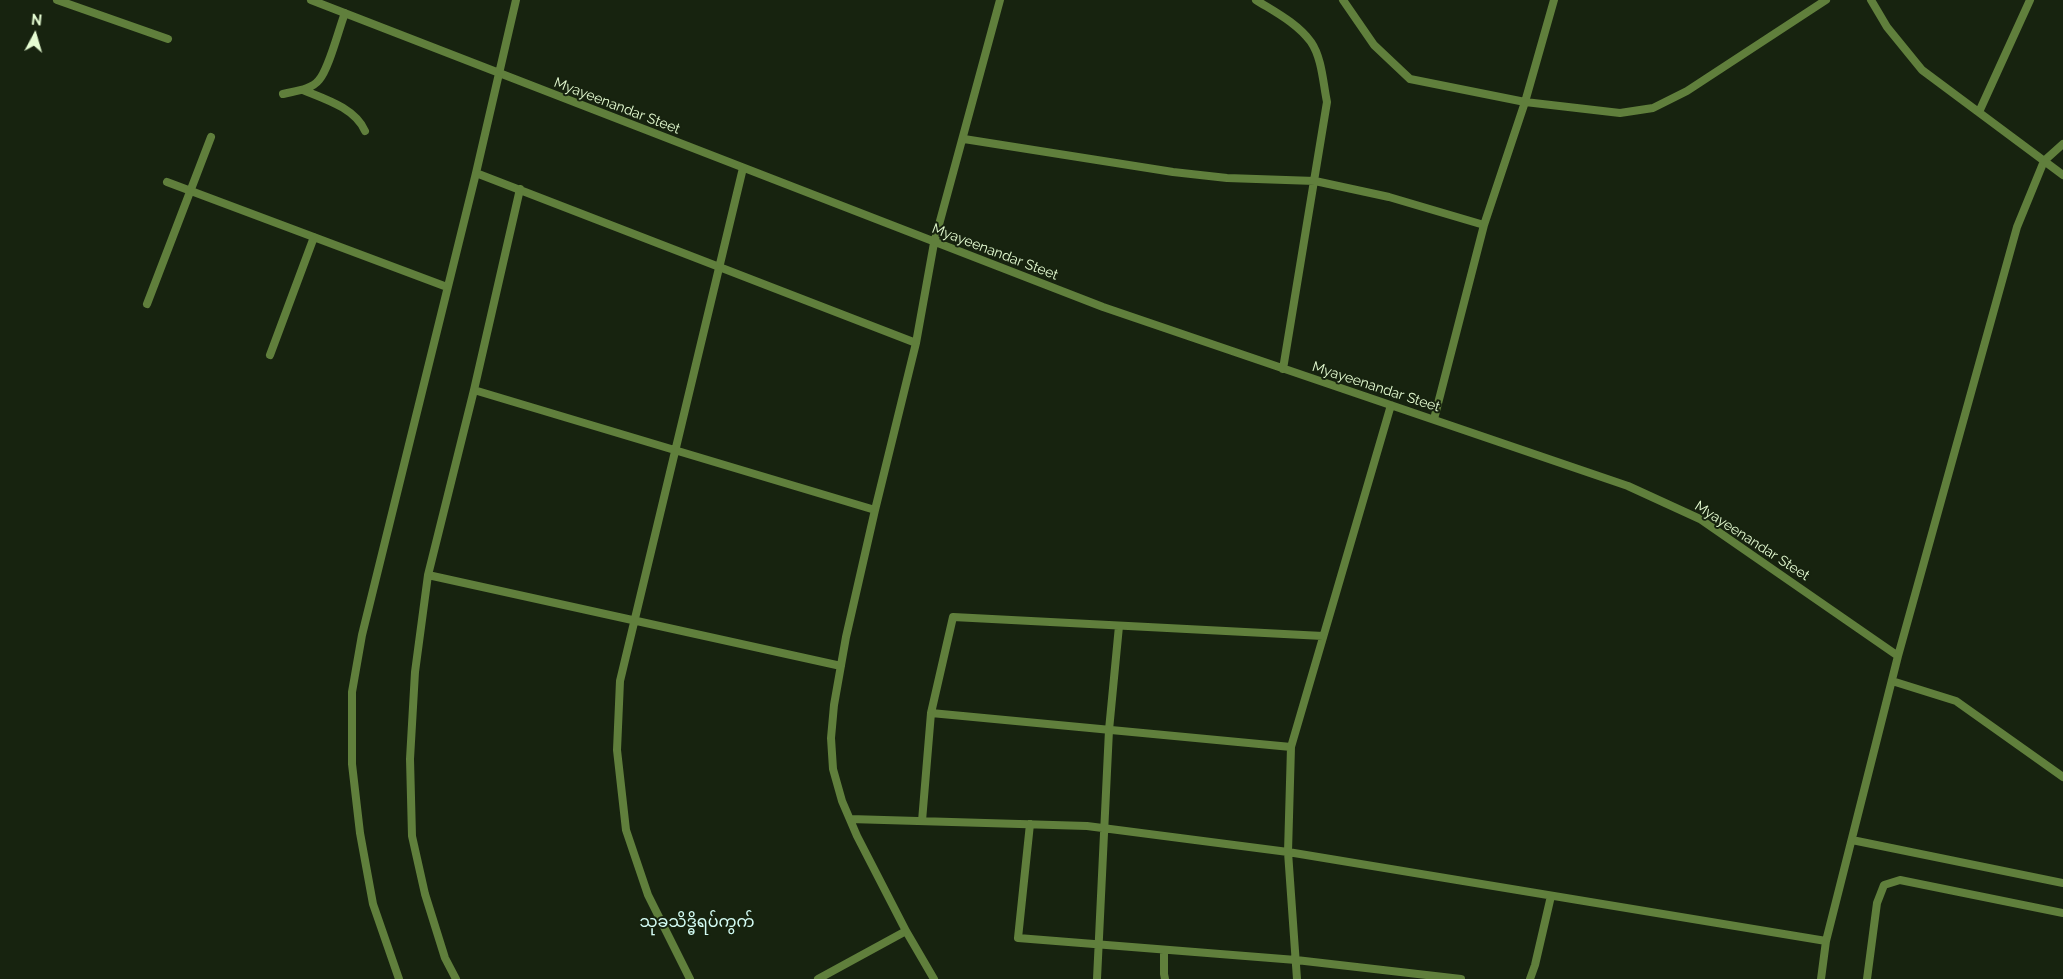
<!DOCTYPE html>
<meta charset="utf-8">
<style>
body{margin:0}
#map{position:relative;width:2063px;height:979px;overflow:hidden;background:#17230f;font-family:Raleway,sans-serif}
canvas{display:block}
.north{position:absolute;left:10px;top:10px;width:50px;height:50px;-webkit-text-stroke:4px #17230f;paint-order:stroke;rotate:6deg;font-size:14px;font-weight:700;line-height:20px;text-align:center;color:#e6fdd3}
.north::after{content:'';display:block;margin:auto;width:18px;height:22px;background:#e6fdd3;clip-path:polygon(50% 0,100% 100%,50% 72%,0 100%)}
</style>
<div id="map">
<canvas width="2063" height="979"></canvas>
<div class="north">N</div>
</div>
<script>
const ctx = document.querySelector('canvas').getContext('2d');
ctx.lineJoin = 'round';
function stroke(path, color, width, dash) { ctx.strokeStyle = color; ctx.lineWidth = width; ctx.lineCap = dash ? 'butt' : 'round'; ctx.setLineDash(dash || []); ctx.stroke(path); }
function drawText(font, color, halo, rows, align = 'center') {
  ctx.font = font + ' Raleway,"Noto Sans Myanmar",sans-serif'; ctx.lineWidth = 4; ctx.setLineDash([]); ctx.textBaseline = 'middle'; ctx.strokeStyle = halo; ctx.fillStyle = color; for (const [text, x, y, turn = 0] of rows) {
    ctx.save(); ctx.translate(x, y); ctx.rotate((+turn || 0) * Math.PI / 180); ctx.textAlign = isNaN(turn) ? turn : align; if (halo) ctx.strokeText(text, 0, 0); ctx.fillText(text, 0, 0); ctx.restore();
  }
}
const minor = new Path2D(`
 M57,0L168,39
 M311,0L1103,307L1628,486L1700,519L1898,656L2017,227L2044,161L2063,144
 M1256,0C1275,12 1297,23 1311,42C1322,58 1323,83 1327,102L1283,369
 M1343,0L1374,45L1410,79L1525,102L1620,113L1653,108L1687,91L1826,0
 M1871,0L1887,27L1922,70L2063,175
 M303,90C325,99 355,108 365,131
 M283,94C295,91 311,90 319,80C329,69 339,28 345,13
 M1979,112L2030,0
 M964,139L1173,172L1227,178L1315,181L1389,197L1484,225
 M476,173L916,343
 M167,182L447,287
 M147,304L211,137
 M270,355L314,237
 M474,390L875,510
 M1434,419L1484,225L1525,102L1554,0
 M428,575L841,666
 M1892,681L1956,701L2063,777
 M931,713L1291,747
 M850,819L1087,826L1288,852L1826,941
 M922,821L931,713L953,617L1323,636
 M1030,824L1018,938L1296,960L1461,979
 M1852,840L2063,883
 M1164,950V974L1165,979
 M399,979L373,904L360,833L352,764V692L362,635L476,173L516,0
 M456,979L445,958L425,894L412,836L410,759L415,672L428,575L474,390L520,189
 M690,979L648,895L626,830L617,750L620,681L743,168
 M818,979L906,931
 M934,979L906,931L857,836L842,801L833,769L831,738L834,705L846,637L875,510L916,343L934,243L1000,0
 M1097,979L1109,730L1119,626
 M1297,979L1288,852L1291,747L1391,405
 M1530,979L1535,965L1551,896
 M1821,979L1826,941L1898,656
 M1867,979L1877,903L1884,885L1900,880L2063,913`);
const streetNames = [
 ["Myayeenandar Steet",617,106,21],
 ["Myayeenandar Steet",995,252,21],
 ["Myayeenandar Steet",1376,387,18],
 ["Myayeenandar Steet",1752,541,33]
];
const quarterNames = [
 ["သုခသိဒ္ဓိရပ်ကွက်",697,922]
];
stroke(minor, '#607f3c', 8);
drawText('14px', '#e6fdd3', '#17230f', streetNames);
drawText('16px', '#d4fdf5', '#17230f', quarterNames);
</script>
